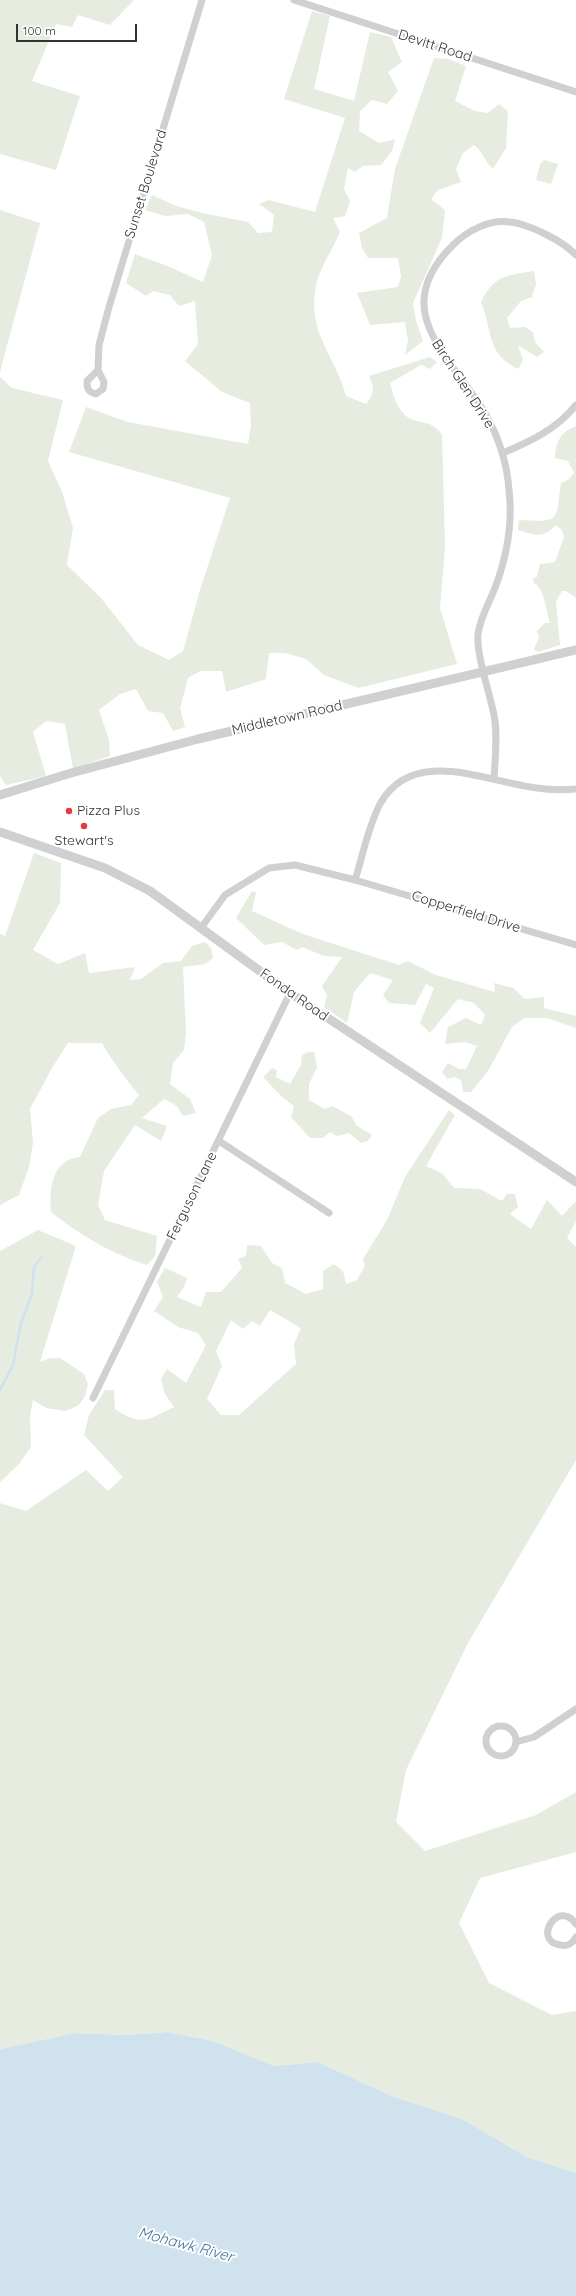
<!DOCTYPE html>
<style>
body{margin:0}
#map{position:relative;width:576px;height:2296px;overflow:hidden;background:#fff;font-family:Quicksand,sans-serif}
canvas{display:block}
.scale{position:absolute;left:16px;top:24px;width:121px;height:18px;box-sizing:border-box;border:2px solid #333;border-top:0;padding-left:5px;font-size:12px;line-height:14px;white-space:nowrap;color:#333;-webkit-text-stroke:3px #fff;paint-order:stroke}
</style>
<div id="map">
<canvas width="576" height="2296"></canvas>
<div class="scale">100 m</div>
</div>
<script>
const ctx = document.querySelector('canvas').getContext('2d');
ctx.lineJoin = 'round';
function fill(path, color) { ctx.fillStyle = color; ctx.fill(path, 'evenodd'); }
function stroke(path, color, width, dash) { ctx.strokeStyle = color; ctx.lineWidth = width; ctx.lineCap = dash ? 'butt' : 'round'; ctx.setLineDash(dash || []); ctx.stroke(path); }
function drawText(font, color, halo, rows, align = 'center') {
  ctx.font = font + ' Quicksand,sans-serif'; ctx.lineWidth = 4; ctx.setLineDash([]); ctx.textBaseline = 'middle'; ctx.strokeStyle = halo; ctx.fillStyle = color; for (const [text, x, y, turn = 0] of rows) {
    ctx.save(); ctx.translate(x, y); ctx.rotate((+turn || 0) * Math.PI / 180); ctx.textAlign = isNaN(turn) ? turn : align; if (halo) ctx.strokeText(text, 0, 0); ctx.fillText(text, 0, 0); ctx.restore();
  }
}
const green = new Path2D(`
 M0,0H134L110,25L78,15L72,27L56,24L32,81L80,96L56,170L0,154Z
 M312,11L330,16L314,89L354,101L370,32L391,37L402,62L388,72L398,91L387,104L372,100L360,111L359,131L379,143L395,139L392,151L381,165L363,166L355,172L348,168L344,189L350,201L345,216L333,218L340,232C335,244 328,255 322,268C311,291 312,319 323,342C331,361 341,376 346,396L366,404C374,394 375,388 369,376L430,357L437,362L430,369L421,365L390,383C393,395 396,406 405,415C415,425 432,418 442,435L445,547L440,608L457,664L358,688L324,675L306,659L285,653H269L266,679L226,692L222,671H200L188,678L180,709L185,727L173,731L163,713L148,711L136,689L120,694L99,710L109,740L110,756L73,769L65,724L46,721L33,732L46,776L6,785L0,776V377L12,388L63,400L48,461L62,492L73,528L67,565L101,598L138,645L169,660L183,651L200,590L230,498L69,452L86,407L128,422L248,444L251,426L250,403L222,392L185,361L198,344L195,301L179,306L170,295L153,291L146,296L126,283L135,254L170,267L203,282L212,255L204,222L188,214L165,216L145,210L152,195L176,206L202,213L248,222L258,233L272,232L274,215L259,204L269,200L315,212L345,118L284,99Z
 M434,58L449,59L466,66L455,101L475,111L488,113L499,104L508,111L506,148L493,169C484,161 485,154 474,145L463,153L456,169L461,182L438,190L431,199L445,210L442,238L413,303L416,321L423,341L405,355L408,341L405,322L370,325L357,293L398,287L401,276L398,258H368L362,248L359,233L387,218L395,169Z
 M544,160L558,164L551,184L536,180L540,164Z
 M0,210L40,223L0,372Z
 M534,271L536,284L532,297L521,301L507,318L510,328L525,327L533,332L535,342L544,352L537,357L518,345L523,360L518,369C485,353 493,330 481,302C495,274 506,276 534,271Z
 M576,426V598L566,591H562L556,602L560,645L538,652L534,649L539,637L537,631L545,623H550C546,611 545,589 534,583L533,578L537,577L540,564L555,562L564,537L562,530L556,525C543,539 535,535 518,530L519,520L540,521L552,519L557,512L561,483L568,480L574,473L568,461L555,458C556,442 560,432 576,426Z
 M34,853L61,863L60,903L33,950L58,964L85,953L89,973L135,967L130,980L141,979L163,963L181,961L192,946L205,942L211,948L213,958L205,964L183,967L186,1034L184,1050L173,1063L170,1084L190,1099L196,1113L183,1116L177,1106L164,1099L142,1118L167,1126L161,1141L135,1125L104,1171L98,1205L105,1220L157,1236L155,1256L147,1265C114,1255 78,1234 51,1212C49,1189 52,1159 80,1157L98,1118L111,1109L131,1105L139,1095C126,1079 112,1061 102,1043H68L52,1068L30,1109L33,1143L29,1167L19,1195L0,1205V934L5,936Z
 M252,891L256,893L252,911L303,934L399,965L408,961L436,975L495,992L494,983L513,988L525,999L544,997V1008L576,1016V1028L547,1018H524L512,1027L488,1071L471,1092H463L461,1080L454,1077L447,1079L442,1072L448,1063L459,1069H466L477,1046L465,1042L445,1044L448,1027L466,1018L481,1025L485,1015L474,1003L458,999L430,1033L420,1023L434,988L426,984L415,1005L389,1003L383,995L393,980L370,973L354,992L347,1023L324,1007L327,995L322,986L342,957L324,956L302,947L297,950L282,942L264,945L236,918Z
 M308,1052H314L317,1067L309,1084V1100L325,1109L332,1106L351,1116L357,1126L372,1135L368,1141L361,1143L349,1133L337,1136L330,1132L323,1138H310L291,1117L294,1106L283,1098L263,1077L272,1068L277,1070L276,1077L290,1084L301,1065L302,1055Z
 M449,1110L455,1115L426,1166L443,1174L454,1188L480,1189L502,1201L507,1194H515L518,1207L510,1214L531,1229L547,1200L562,1216L576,1201V1221L567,1238L576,1247V1460L468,1643L406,1770L396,1822L425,1851L536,1815L576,1792V1852L480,1878L459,1923L489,1983L552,2015L576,2011V2173L527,2157L462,2119L394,2097L318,2062L274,2066L213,2041L167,2032L126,2035L75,2033L0,2049V1503L26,1511L86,1470L108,1491L123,1477L84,1435L89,1415L105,1390H114L115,1409C142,1427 147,1420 174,1407L165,1394L161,1379L167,1369L186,1383L206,1345L198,1333L178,1327L154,1311L163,1297L157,1282L165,1268L187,1278L184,1287L177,1297L201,1307L206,1292H221L242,1268L238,1259L246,1256L247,1245L261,1246L272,1263L282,1268L285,1283L306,1294L323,1289V1271L334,1264L343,1271L346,1284L357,1280L365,1266L363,1259L387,1220L405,1177ZM270,1310L301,1328L294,1344L296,1364L239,1415H221L207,1399L222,1366L216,1351L231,1320L243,1329L252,1321L260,1326Z
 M38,1230L76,1246L40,1362L50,1358H60L84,1374L88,1384L85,1396L79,1405L66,1411L46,1408L33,1400L30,1415L31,1447L19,1464L0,1482V1251Z`);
const water = new Path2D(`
 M167,2032L213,2041L274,2066L318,2062L394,2097L462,2119L527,2157L576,2173V2296H0V2049L75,2033L126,2035Z`);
const stream = new Path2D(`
 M0,1390L13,1365L21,1323L32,1294L34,1267L41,1258`);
const minor = new Path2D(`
 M294,0L576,92
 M98,370L99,345L109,307L202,0
 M98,370L104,382L103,389L96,394C88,392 87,389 87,381Z
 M503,453C531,441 557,429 576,405
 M494,779C495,758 498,736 494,715C490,694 476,654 478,634C480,618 489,603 495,588C507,556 513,524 509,490C507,464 499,438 486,415C453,357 385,312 453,245C467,231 489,219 510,222C529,224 563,241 576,255
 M355,880C363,855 368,827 380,804C413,745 487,782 537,788C550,790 563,790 576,789
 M201,928L225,895L269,868L295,865L355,880L576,945
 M219,1141L329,1213
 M93,1398L290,993
 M486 1741a15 15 0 1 1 30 0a15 15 0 1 1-30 0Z
 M516,1742L534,1737L576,1709
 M576,1924C558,1898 532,1941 560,1945C567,1947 573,1943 576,1937`);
const tertiary = new Path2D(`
 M0,795L71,773L198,739L576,650
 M0,832L105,868L150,891L290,993L576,1182`);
const markers = [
 [69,811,4,"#e63946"],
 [84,826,4,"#e63946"]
];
const streetNames = [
 ["Devitt Road",435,46,18],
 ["Sunset Boulevard",146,184,-73],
 ["Birch Glen Drive",463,384,57],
 ["Middletown Road",287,718,-13],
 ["Copperfield Drive",466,912,17],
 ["Fonda Road",294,995,35],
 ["Ferguson Lane",192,1196,-64]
];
const poiNames = [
 ["Pizza Plus",77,811],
 ["Stewart's",84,841,"center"]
];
const waterNames = [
 ["Mohawk River",186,2245,15]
];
fill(green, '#e6ecdf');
fill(water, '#cfe2ee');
stroke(stream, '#cfe2ee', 2.5);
stroke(minor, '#d0d0d0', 7);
stroke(tertiary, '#d0d0d0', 9);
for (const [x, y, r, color] of markers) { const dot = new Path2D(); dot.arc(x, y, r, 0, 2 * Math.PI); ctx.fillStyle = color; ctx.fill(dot); stroke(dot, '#fff', 1.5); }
drawText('14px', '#333', '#fff', streetNames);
drawText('14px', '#333', '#fff', poiNames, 'left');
drawText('italic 15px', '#3f7597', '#fff', waterNames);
</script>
